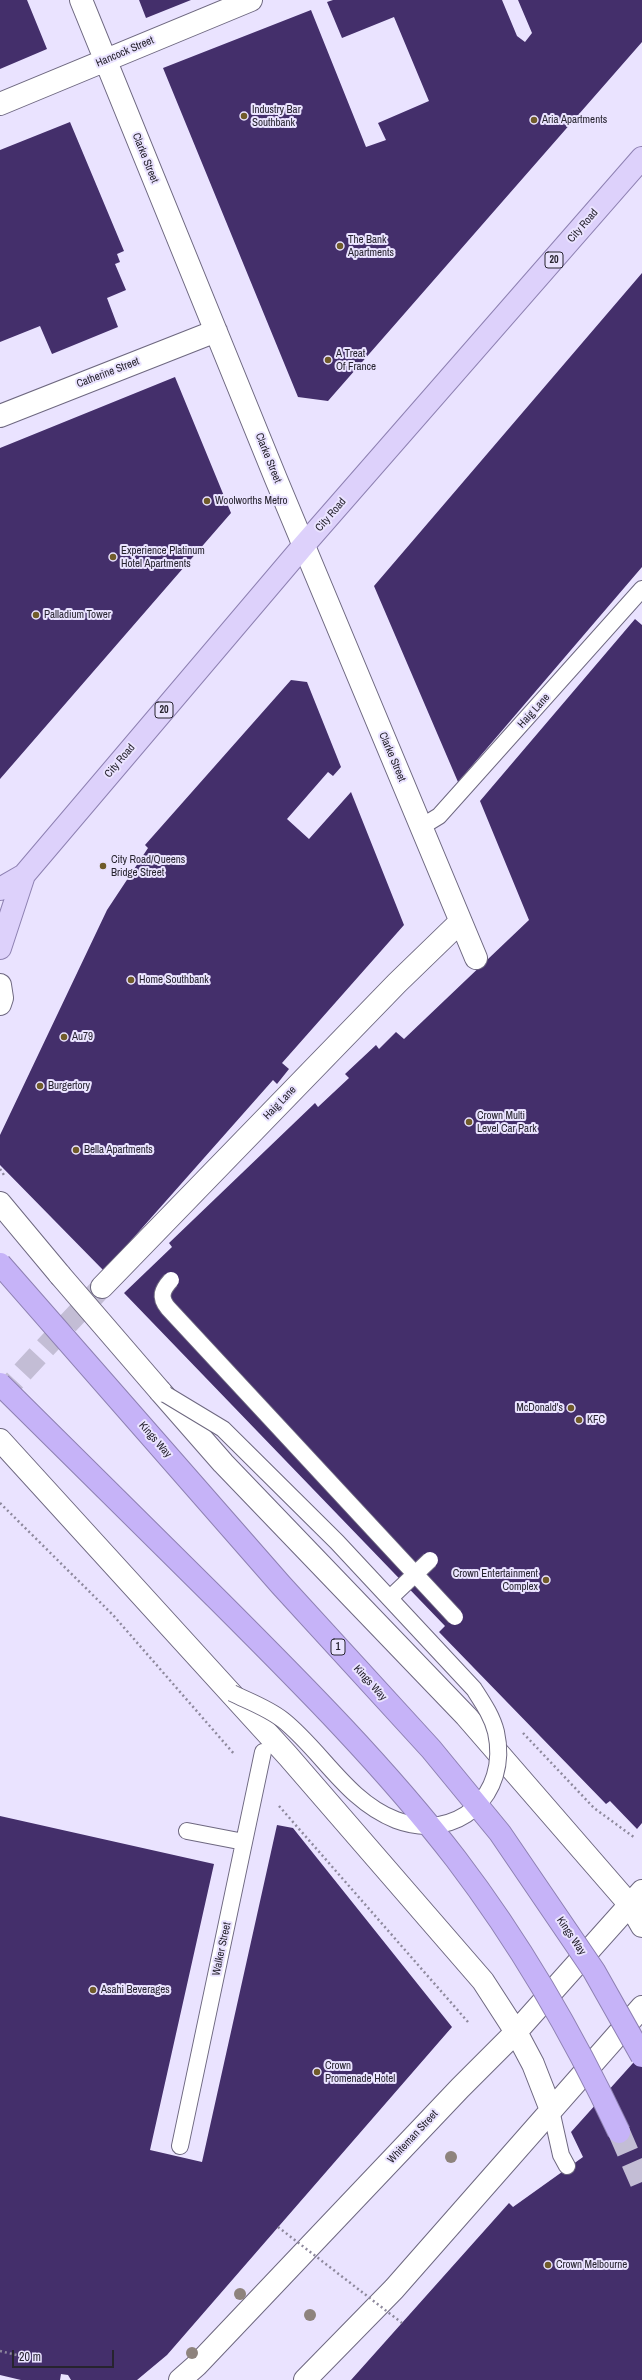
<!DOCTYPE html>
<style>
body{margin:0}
#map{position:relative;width:642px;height:2380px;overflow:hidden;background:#eae3ff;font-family:"Archivo Narrow",sans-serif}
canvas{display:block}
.scale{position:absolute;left:12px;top:2350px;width:102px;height:18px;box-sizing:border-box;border:2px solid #27242f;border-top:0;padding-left:5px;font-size:12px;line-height:14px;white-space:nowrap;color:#27242f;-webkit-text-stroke:3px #eae3ff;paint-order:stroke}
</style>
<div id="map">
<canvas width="642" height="2380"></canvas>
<div class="scale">20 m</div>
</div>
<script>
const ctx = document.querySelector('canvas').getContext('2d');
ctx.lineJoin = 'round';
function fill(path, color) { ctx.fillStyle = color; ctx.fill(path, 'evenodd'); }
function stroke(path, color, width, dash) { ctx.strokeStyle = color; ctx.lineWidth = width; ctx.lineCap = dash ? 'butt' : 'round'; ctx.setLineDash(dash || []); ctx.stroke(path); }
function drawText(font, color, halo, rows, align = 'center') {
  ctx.font = font + ' "Archivo Narrow",sans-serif'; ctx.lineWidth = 4; ctx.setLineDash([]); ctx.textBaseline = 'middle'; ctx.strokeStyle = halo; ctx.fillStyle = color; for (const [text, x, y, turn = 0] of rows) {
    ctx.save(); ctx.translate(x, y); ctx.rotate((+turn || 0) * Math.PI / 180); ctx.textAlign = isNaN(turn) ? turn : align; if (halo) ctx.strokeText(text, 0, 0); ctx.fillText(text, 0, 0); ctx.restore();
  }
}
const building = new Path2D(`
 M0,0H27L47,49L0,69Z
 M139,0H191L146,18Z
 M333,0H502L517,36L525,42L532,33L518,0H642V42L328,401L298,397L163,68L311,10L366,147L386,140L378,123L429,101L394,17L342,38L327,2Z
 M70,122L124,251L117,254L120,262L115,264L126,290L107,298L118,327L52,354L40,326L0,342V150Z
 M642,273V567L458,782L374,586Z
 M175,377L231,513L0,779V448Z
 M635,619L642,625V1823L637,1829L610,1801L606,1804L439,1632L445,1626L124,1293L172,1247L169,1243L315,1103L318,1107L349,1078L345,1074L376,1045L379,1049L396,1032L404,1039L529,920L480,801Z
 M291,680L307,682L341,767L333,776L328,772L287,819L309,839L351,792L404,925L282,1063L289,1069L277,1084L273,1080L104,1271L0,1165V1135L107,910L148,848L145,845Z
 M0,1816L214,1864L150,2150L202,2162L277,1825L293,1828L452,2027L167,2355L137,2380H71L68,2375L61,2374L60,2380H21L0,2375Z
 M642,2053V2380H351L509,2203L513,2207L583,2157L571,2132Z`);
const streetTunnel = new Path2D(`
 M0,1396L102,1287`);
const highwayTunnel = new Path2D(`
 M619,2132L642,2185`);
const path = new Path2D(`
 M0,1169L4,1175
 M0,1503L113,1615L235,1755
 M523,1733L594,1808L635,1838
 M279,1806L468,2022
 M0,2351L37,2360`);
const lane = new Path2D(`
 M421,827L439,816L642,589
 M187,1831L244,1842
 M551,2110L561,2155L567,2166
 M180,2146L263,1752`);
const street = new Path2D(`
 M81,0L276,479L476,958
 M0,104L251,0
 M0,416L216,331
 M102,1287L397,983L460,922`);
const secondary = new Path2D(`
 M0,985L2,998L0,1004
 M0,1203L60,1275
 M160,1391L223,1463L466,1716L630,1905L642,1926
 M0,1440L288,1756L483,1981L516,2032L533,2064L551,2110
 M180,2380L197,2365L460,2088L516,2032L642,1891
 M305,2380L394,2289L642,2007`);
const primary = new Path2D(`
 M0,889L24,875L304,545L642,158
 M0,948L24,875`);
const pathBridge = new Path2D(`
 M278,2227L402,2323`);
const laneBridge = new Path2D(`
 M171,1280C162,1290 159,1297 168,1308L455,1617
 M160,1391L223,1429L337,1542L474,1689C483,1703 492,1716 496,1732C510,1795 457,1843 396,1820C347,1801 322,1751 283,1720C268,1708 248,1701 232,1693
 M390,1598L430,1560`);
const secondaryBridge = new Path2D(`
 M60,1275L160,1391`);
const highwayBridge = new Path2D(`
 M0,1264L281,1585L431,1749L500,1833L594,1971L642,2056
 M0,1384C73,1457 147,1529 220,1602C302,1684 385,1767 456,1859C520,1943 574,2036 619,2132`);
const trees = [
 [451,2157],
 [240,2294],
 [310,2315],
 [192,2353]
];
const markers = [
 [244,116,4,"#705b2a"],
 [534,120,4,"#705b2a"],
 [340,246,4,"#705b2a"],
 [328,360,4,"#705b2a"],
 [207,501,4,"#705b2a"],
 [113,557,4,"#705b2a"],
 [36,615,4,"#705b2a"],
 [103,866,4,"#705b2a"],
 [131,980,4,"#705b2a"],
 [64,1037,4,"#705b2a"],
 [40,1086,4,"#705b2a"],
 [469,1122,4,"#705b2a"],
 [76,1150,4,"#705b2a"],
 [571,1408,4,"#705b2a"],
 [579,1420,4,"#705b2a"],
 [546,1580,4,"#705b2a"],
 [93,1990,4,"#705b2a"],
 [317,2072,4,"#705b2a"],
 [548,2265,4,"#705b2a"]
];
const shields = [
 [554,260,18],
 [164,710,18],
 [338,1647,14]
];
const shieldNames = [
 ["20",554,260],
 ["20",164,710],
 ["1",338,1647]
];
const streetNames = [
 ["Hancock Street",125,52,-23],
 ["Clarke Street",145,158,68],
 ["City Road",583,226,-49],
 ["Catherine Street",108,373,-21],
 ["Clarke Street",268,458,68],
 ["City Road",331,515,-49],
 ["Haig Lane",534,711,-48],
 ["Clarke Street",392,757,67],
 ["City Road",120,761,-50],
 ["Haig Lane",280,1103,-46],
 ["Kings Way",155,1440,49],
 ["Kings Way",370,1683,48],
 ["Kings Way",571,1936,56],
 ["Walker Street",222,1949,-78],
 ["Whiteman Street",413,2137,-47]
];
const poiNames = [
 ["Industry Bar",252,110],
 ["Southbank",252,123],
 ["Aria Apartments",542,120],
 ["The Bank",348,240],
 ["Apartments",348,253],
 ["A Treat",336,354],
 ["Of France",336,367],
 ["Woolworths Metro",215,501],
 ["Experience Platinum",121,551],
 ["Hotel Apartments",121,564],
 ["Palladium Tower",44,615],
 ["City Road/Queens",111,860],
 ["Bridge Street",111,873],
 ["Home Southbank",139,980],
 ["Au79",72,1037],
 ["Burgertory",48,1086],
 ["Crown Multi",477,1116],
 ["Level Car Park",477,1129],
 ["Bella Apartments",84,1150],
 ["McDonald's",563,1408,"right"],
 ["KFC",587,1420],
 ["Crown Entertainment",538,1574,"right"],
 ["Complex",538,1587,"right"],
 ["Asahi Beverages",101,1990],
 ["Crown",325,2066],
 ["Promenade Hotel",325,2079],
 ["Crown Melbourne",556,2265]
];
fill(building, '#442f6b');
stroke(streetTunnel, '#c3bdd5', 22, [22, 11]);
stroke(highwayTunnel, '#c3bdd5', 22, [22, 11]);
stroke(lane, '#6e6880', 18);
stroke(street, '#6e6880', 24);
stroke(secondary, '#6e6880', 24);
stroke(primary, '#8e81b2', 24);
stroke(path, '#8e899d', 2.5, [2, 3]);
stroke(lane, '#fff', 16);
stroke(street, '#fff', 22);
stroke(secondary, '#fff', 22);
stroke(primary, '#ddd1fb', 22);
stroke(laneBridge, '#6e6880', 18, []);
stroke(secondaryBridge, '#6e6880', 24, []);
stroke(highwayBridge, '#8e81b2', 24, []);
stroke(pathBridge, '#8e899d', 2.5, [2, 3]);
stroke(laneBridge, '#fff', 16);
stroke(secondaryBridge, '#fff', 22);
stroke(highwayBridge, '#c6b3f8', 22);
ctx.fillStyle = '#8e837d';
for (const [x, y] of trees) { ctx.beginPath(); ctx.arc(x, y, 6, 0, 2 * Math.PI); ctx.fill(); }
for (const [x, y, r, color] of markers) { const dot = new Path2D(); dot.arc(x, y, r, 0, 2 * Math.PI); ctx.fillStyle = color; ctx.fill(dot); stroke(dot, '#eae3ff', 1.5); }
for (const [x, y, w] of shields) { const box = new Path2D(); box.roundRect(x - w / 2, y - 8, w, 16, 3); ctx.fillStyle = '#eae3ff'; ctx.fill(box); stroke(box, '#27242f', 1); }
drawText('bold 10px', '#27242f', null, shieldNames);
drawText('11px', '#27242f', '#eae3ff', streetNames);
drawText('11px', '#27242f', '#eae3ff', poiNames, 'left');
</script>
